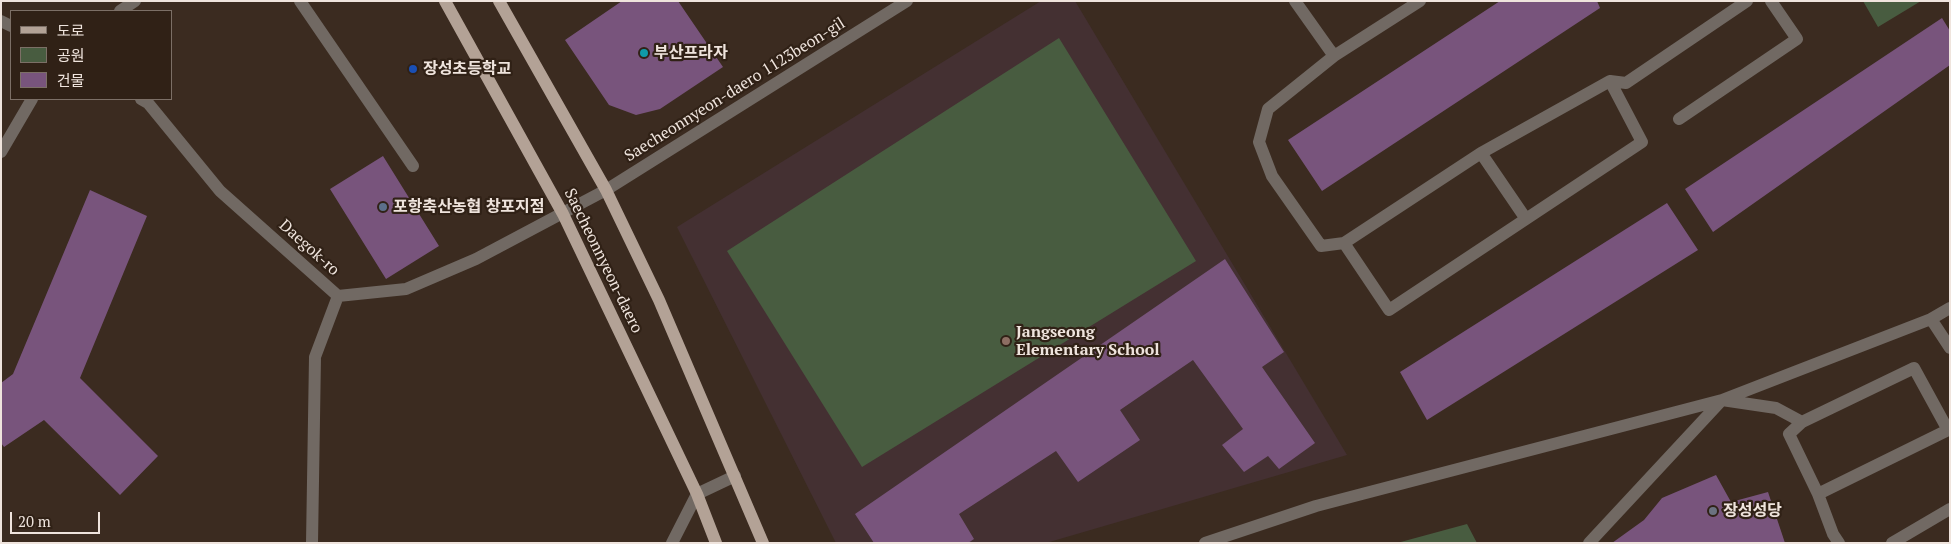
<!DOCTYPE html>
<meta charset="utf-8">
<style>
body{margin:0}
#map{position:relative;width:1951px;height:544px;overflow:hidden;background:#3b2b20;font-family:"PT Serif","Noto Sans KR",serif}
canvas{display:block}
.frame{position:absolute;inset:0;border:2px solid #efe4dd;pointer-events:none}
.legend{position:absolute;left:10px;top:10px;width:162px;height:90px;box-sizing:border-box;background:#302116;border:1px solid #7c6f66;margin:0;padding:6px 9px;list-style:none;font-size:15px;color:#efe4dd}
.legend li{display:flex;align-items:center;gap:10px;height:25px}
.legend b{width:25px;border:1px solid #7c6f66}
.scale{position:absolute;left:10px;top:512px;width:90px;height:22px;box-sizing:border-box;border:2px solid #efe4dd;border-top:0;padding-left:6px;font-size:15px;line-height:18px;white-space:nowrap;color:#efe4dd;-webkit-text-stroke:4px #302116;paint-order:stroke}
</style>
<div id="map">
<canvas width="1951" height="544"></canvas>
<div class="frame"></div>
<ul class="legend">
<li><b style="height:6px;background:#b3a296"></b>도로</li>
<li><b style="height:14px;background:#485c40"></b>공원</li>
<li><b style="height:14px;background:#78547c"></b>건물</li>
</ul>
<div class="scale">20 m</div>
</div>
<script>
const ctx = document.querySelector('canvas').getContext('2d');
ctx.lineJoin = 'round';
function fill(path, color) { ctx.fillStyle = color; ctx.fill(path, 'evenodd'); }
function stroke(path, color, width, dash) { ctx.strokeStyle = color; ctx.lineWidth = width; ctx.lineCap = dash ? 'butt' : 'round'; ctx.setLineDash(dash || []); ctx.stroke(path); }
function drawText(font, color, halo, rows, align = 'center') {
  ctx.font = font + ' "PT Serif","Noto Sans KR",serif'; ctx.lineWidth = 4.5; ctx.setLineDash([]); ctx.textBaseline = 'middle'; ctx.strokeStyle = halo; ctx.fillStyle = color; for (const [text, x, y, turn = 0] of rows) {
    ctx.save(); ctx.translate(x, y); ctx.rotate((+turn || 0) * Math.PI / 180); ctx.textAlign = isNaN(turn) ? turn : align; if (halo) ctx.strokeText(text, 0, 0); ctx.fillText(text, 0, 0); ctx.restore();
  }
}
const education = new Path2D(`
 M1041,1H1075L1347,455L1046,543H836L677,227Z`);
const green = new Path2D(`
 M1863,1H1921L1878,27Z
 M1059,38L1196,261L862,467L727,251Z
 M1467,524L1477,543H1397Z`);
const building = new Path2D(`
 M622,1H678L723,67L660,109L636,115L609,105L565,40Z
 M1500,1H1597L1600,8L1322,191L1288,140Z
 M1942,18L1950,31V65L1713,232L1685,189Z
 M383,156L439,246L386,279L330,189Z
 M90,190L147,216L80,378L158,456L120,495L44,420L4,447L1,443V383L13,374Z
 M1667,203L1698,250L1427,420L1400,372Z
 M1225,259L1284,352L1262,367L1315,443L1279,469L1268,456L1244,472L1222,445L1243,429L1193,360L1120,410L1140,440L1078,482L1056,451L959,514L974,539L968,543H874L855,514Z
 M1716,475L1731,502L1768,492L1785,543H1612L1644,520L1662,498Z`);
const lane = new Path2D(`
 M1931,319L1950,348
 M1818,494L1948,430
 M1205,543L1316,506L1722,400L1931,319L1950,308
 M1589,543L1722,400L1776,408L1802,422
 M1839,543L1833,534L1818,494L1789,434L1802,422L1914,368L1948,430L1950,429
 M1892,543L1950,509`);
const street = new Path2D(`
 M300,1L413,166
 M1295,1L1334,56L1268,109L1259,142L1272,176L1321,246L1344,243L1481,153L1610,81L1626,83L1747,1
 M120,11L135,1
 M1,21L11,26
 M1330,50L1334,56L1420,1
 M141,99L148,103L220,191L338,296L406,289L476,259L606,190L907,1
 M1679,119L1797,39L1771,1
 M1,152L32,99
 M1526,219L1642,142L1610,81
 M1344,243L1389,310L1526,219L1481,153
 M312,543L315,357L338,296
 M672,543L697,494L735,476`);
const primary = new Path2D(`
 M445,1L563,214L697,494L716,543
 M499,1L606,190L659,300L763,543`);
const markers = [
 [644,53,5,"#0f9aa8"],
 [413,69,5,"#1a4fb4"],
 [383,207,5,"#5c6f8a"],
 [1006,341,5,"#8d6e63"],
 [1713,511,5,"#6b7280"]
];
const poiNames = [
 ["부산프라자",654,53],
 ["장성초등학교",423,69],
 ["포항축산농협 창포지점",393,207],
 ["Jangseong",1016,332],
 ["Elementary School",1016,350],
 ["장성성당",1723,511]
];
const streetNames = [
 ["Saecheonnyeon-daero 1123beon-gil",735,90,-32],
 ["Daegok-ro",309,248,42],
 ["Saecheonnyeon-daero",603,261,64]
];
fill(education, '#443032');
fill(green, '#485c40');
fill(building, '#78547c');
stroke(lane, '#716963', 12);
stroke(street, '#716963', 12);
stroke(primary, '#b3a296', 12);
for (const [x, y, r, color] of markers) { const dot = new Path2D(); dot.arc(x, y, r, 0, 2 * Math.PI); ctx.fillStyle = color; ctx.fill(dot); stroke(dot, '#302116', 2); }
drawText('bold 16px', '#efe4dd', '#302116', poiNames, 'left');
drawText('16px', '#efe4dd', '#302116', streetNames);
</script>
